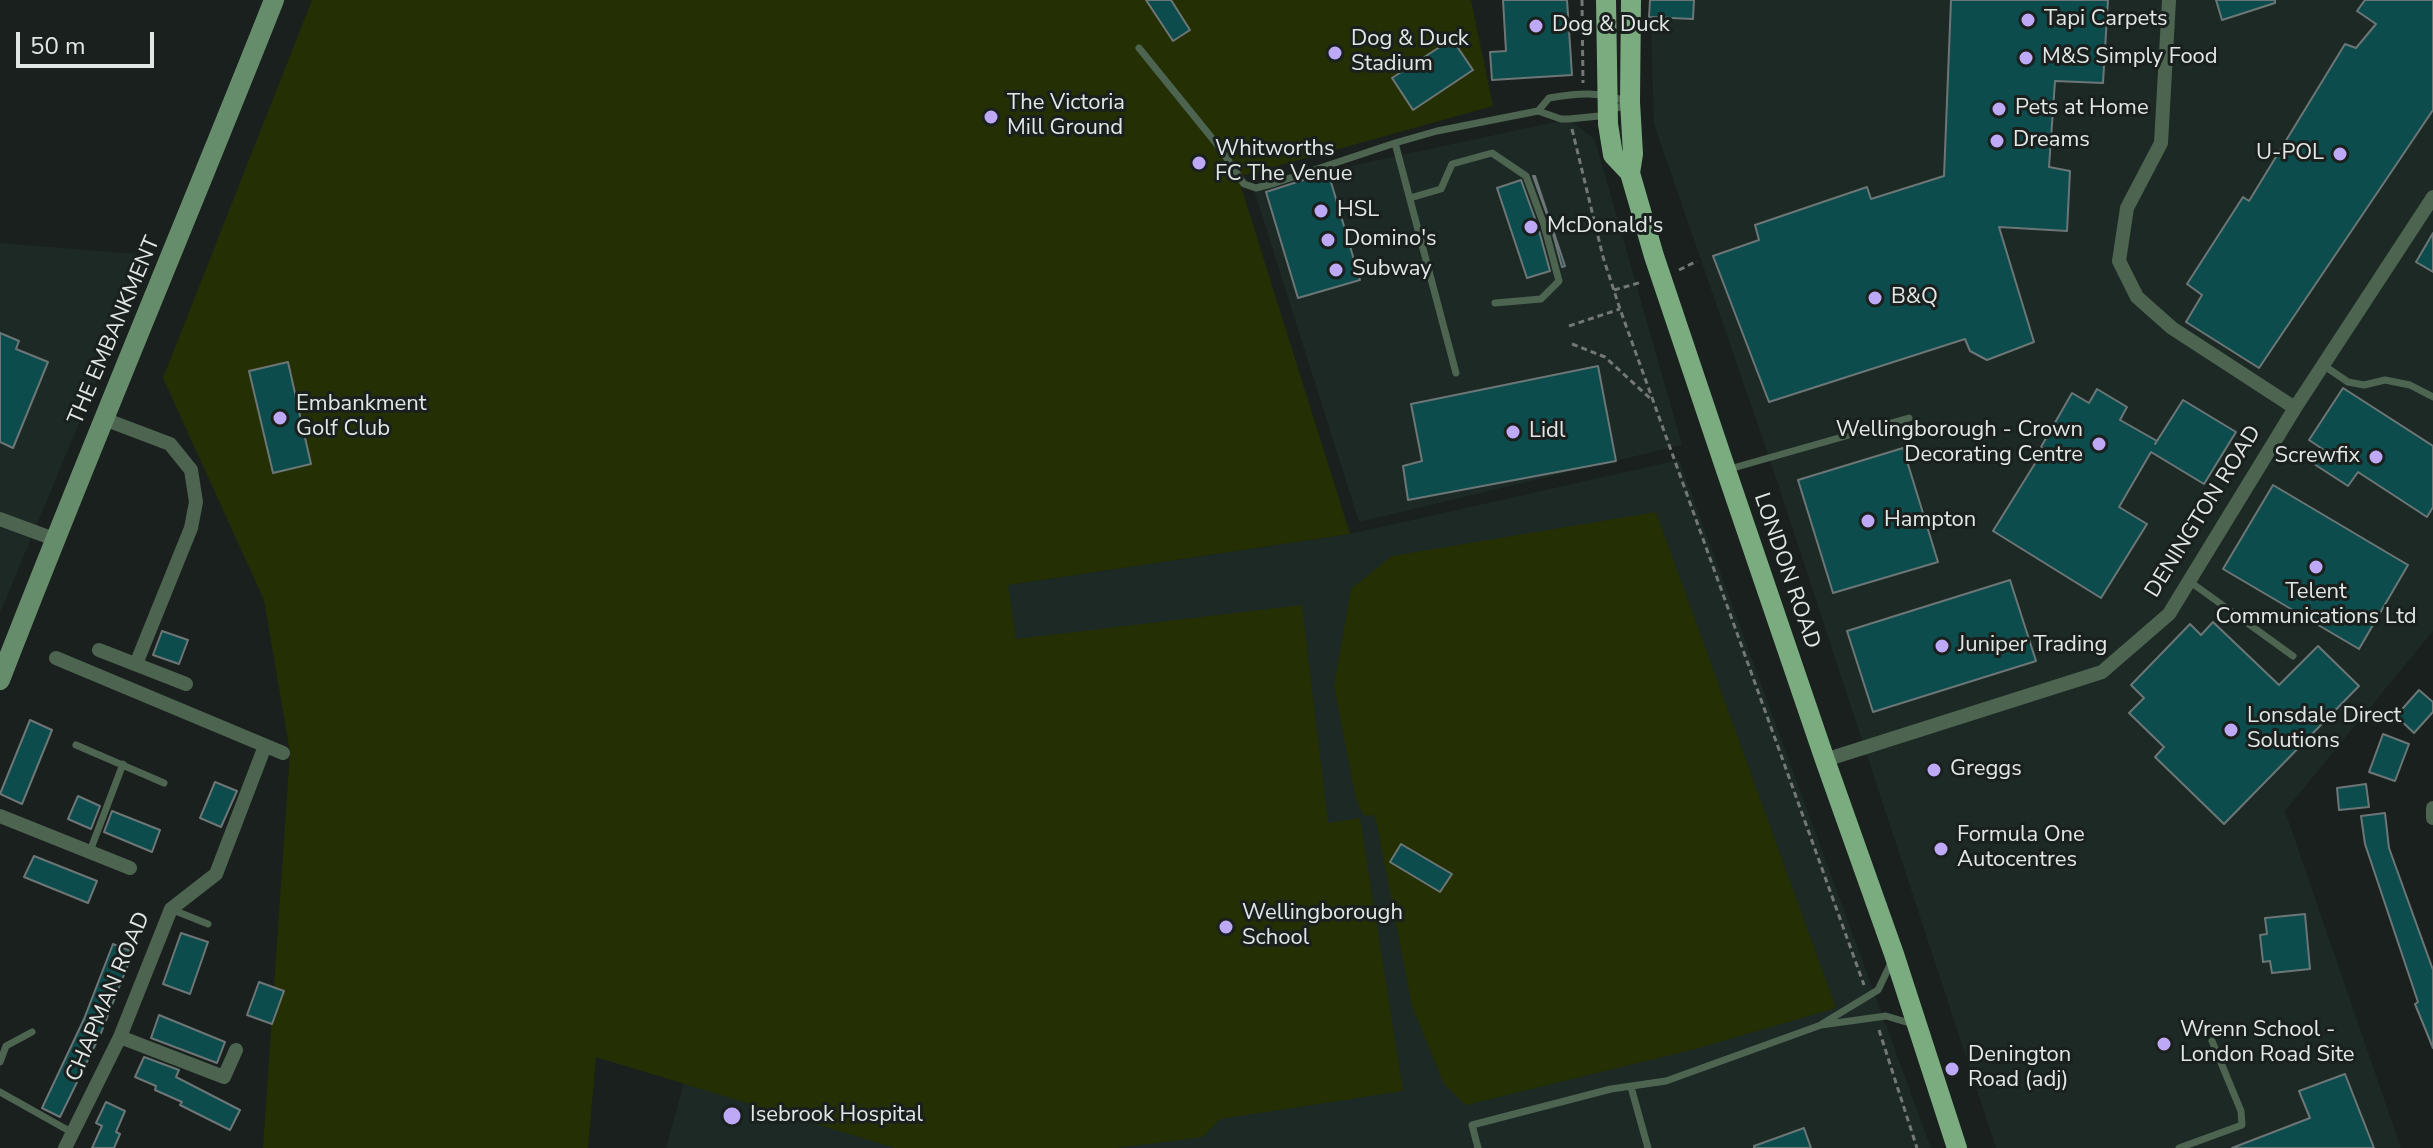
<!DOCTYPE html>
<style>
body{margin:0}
#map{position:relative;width:2433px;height:1148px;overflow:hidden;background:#1a201e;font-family:"Nunito Sans",sans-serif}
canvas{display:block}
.scale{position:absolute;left:16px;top:32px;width:138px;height:36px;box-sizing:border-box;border:4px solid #e2e7e5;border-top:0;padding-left:10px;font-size:24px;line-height:28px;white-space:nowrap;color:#e2e7e5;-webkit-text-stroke:6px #1a201e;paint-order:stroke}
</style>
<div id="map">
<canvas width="2433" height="1148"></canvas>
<div class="scale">50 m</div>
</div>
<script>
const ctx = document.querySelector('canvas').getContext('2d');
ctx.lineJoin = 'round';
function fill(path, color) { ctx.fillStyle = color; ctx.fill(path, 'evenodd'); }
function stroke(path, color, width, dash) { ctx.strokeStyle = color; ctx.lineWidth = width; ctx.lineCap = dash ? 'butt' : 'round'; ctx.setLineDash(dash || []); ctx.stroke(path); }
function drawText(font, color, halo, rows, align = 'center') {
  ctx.font = font + ' "Nunito Sans",sans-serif'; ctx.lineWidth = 6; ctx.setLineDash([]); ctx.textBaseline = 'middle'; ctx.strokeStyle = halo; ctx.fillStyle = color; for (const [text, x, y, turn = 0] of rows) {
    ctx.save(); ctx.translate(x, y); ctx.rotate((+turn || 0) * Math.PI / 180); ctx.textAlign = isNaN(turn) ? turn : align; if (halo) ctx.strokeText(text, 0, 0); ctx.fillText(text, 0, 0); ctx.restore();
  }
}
const built = new Path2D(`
 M1650,0H2433V631L2285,811L2401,1148H1996L1769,457L1654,124Z
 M1569,119L1595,140L1682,445L1359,522L1253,187Z
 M0,243L149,255L0,613Z
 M1679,460L1931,1148H666L684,1083L595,1057L833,611L1350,534Z`);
const green = new Path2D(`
 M312,0H1471L1493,106L1238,177L1350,534L1008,585L1016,639L1302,605L1328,823L1360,818L1403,1091L1220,1119L1203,1137L1116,1148H895L596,1057L588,1148H263L290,752L264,600L163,378Z
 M1656,512L1836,1008L1699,1048L1466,1105L1444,1084L1412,1006L1375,815L1364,816L1356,799L1334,686L1351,589L1392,556Z`);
const building = new Path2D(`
 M1146,0H1171L1190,30L1173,41Z
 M1503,0H1567L1572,75L1492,80L1490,52L1506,51Z
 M1650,0H1694L1693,19L1649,17Z
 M1951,0H2108L2103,83L2055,81L2049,167L2070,171L2067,231L1999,227L2034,342L1987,360L1970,351L1965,339L1769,402L1713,256L1759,240L1755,225L1867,187L1871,199L1944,176Z
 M2216,0H2275V3L2222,20Z
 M2365,0H2433V110L2259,368L2186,322L2202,295L2187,284L2243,197L2249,201L2345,44L2356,48L2376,24L2357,11Z
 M1452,39L1473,70L1413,110L1392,78Z
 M1328,172L1360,280L1298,298L1266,192Z
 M1533,176H1535L1565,266L1562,267L1550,223Z
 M1521,180L1538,227L1550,271L1527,278L1497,188Z
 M2433,233V272L2416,262Z
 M0,333L19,341L16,349L48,362L13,448L0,442Z
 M288,362L311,464L273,473L249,371Z
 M1598,366L1616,461L1408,500L1403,466L1422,461L1411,404Z
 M2343,388L2433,446V507L2427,517L2358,472L2348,486L2314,464L2324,450L2309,440Z
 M2097,389L2127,407L2120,420L2157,441L2155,444L2183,400L2236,432L2204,484L2151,452L2119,507L2147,524L2101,598L1993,531L2044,449L2041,447L2072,393L2089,403Z
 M1903,448L1938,562L1833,593L1798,480Z
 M2273,485L2408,565L2359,649L2223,569Z
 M2010,580L2036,661L1873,712L1847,631Z
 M2213,622L2279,685L2318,646L2359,686L2224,824L2155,757L2164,747L2129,713L2144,698L2131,685L2190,624L2201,635Z
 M162,631L188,640L179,664L153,655Z
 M2419,690L2433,702V712L2414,733L2396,716Z
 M30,720L52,730L22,804L0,794Z
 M2383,734L2409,744L2395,781L2369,772Z
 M215,782L237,791L221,827L200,818Z
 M2366,784L2369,807L2339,810L2337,788Z
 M78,796L100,806L91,829L68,819Z
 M112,811L160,830L152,852L104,832Z
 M2385,813L2389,848L2433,970V1048L2415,1004L2418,1002L2365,844L2361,816Z
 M1401,844L1452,874L1440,892L1390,862Z
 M34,856L97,881L88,903L24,877Z
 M2305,914L2310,969L2272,973L2270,961L2263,962L2260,935L2267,934L2265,918Z
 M181,933L208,942L190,994L163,984Z
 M113,944L133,952L101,1033L60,1117L42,1108L84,1019Z
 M259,982L284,991L272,1024L247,1015Z
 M159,1015L225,1042L217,1063L151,1038Z
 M144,1057L179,1070L176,1077L240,1110L230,1130L180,1105L182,1102L155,1090L156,1086L135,1077Z
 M2345,1074L2374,1148H2232L2310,1118L2299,1091Z
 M106,1102L125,1111L116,1132L120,1134L114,1148H92L102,1126L96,1123Z
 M1804,1128L1811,1148H1754V1146Z`);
const path = new Path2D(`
 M1582,0L1583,83
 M1572,129L1603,257L1620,309L1864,985
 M1679,270L1697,261
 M1614,290L1642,282
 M1569,326L1620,309
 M1572,344L1605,357L1652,400
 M1879,1030L1917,1148`);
const service = new Path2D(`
 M1139,48L1220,148L1244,184L1256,188L1275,183L1395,143
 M1538,111L1549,98C1578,93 1600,91 1628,102
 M1410,198L1441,189L1452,164L1492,153L1526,176L1544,225L1559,281L1541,299L1495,303
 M2323,365L2348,382L2364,385L2385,380L2410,385L2433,397
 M1456,373L1395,143L1437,131L1538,111L1561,119H1569L1599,116L1628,103
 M1726,470L1909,418
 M2189,581L2293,656
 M76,745L164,783
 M90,851L123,764
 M173,910L208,924
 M1822,1024L1878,990L1891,963
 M0,1062L6,1046L32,1032
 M1631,1087L1648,1148
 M0,1092L73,1133
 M1478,1148L1472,1125L1611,1089L1666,1081L1821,1025L1886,1016L1913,1024
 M2179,1148L2242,1125L2241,1111L2212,1041`);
const minor = new Path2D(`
 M2169,0L2161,143L2127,208L2119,261L2137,297L2172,328L2295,408
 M104,419L170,444L191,470L196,502L191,528L136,664
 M0,519L54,539
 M99,650L186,684
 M56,658L283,753
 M1825,760L2102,672L2169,614L2295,408L2433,197
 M2433,808V818
 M0,816L130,868
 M120,1037L224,1077L236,1050
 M65,1148L120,1037L171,909L216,874L265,746`);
const secondary = new Path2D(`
 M0,680C88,452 184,227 274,0`);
const primary = new Path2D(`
 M1606,0L1608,124L1613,155L1630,173
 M1631,0L1630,102L1633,154L1630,173L1654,256L1726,470L1825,760L1894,954L1957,1148`);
const markers = [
 [2028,20,8,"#bda9f5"],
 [1536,26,8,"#bda9f5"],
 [1335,53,8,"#bda9f5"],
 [2026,58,8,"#bda9f5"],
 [1999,109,8,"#bda9f5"],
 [991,117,8,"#bda9f5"],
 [1997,141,8,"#bda9f5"],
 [2340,154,8,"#bda9f5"],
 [1199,163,8,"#bda9f5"],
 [1321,211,8,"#bda9f5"],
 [1531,227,8,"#bda9f5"],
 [1328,240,8,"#bda9f5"],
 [1336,270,8,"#bda9f5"],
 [1875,298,8,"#bda9f5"],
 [280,418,8,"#bda9f5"],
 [1513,432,8,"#bda9f5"],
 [2099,444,8,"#bda9f5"],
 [2376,457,8,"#bda9f5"],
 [1868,521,8,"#bda9f5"],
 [2316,567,8,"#bda9f5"],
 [1942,646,8,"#bda9f5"],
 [2231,730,8,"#bda9f5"],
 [1934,770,8,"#bda9f5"],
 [1941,849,8,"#bda9f5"],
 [1226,927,8,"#bda9f5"],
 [2164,1044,8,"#bda9f5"],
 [1952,1069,8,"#bda9f5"],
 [732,1116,10,"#bda9f5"]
];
const poiNames = [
 ["Tapi Carpets",2044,20],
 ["Dog & Duck",1552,26],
 ["Dog & Duck",1351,40],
 ["Stadium",1351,65],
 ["M&S Simply Food",2042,58],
 ["The Victoria",1007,104],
 ["Mill Ground",1007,129],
 ["Pets at Home",2015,109],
 ["Dreams",2013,141],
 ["Whitworths",1215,150],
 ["FC The Venue",1215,175],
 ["U-POL",2324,154,"right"],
 ["HSL",1337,211],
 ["McDonald's",1547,227],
 ["Domino's",1344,240],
 ["Subway",1352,270],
 ["B&Q",1891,298],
 ["Embankment",296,405],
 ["Golf Club",296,430],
 ["Wellingborough - Crown",2083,431,"right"],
 ["Decorating Centre",2083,456,"right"],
 ["Lidl",1529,432],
 ["Screwfix",2360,457,"right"],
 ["Hampton",1884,521],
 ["Telent",2316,593,"center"],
 ["Communications Ltd",2316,618,"center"],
 ["Juniper Trading",1958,646],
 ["Lonsdale Direct",2247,717],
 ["Solutions",2247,742],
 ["Greggs",1950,770],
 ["Formula One",1957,836],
 ["Autocentres",1957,861],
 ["Wellingborough",1242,914],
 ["School",1242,939],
 ["Wrenn School -",2180,1031],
 ["London Road Site",2180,1056],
 ["Denington",1968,1056],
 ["Road (adj)",1968,1081],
 ["Isebrook Hospital",750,1116]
];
const streetNames = [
 ["THE EMBANKMENT",115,331,-67],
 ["DENINGTON ROAD",2204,512,-58],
 ["LONDON ROAD",1786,571,71],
 ["CHAPMAN ROAD",109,997,-67]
];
fill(built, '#1c2925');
fill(green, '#242f03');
fill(building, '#0d4c4d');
stroke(building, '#6d7676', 2);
stroke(path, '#737876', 3, [6, 4]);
stroke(service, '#4d6550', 7);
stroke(minor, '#4d6550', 14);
stroke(secondary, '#668d6b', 20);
stroke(primary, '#7aac80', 20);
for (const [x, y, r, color] of markers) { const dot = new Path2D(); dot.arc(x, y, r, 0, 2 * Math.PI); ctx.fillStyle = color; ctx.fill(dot); stroke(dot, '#1a201e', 3); }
drawText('22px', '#e2e7e5', '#1a201e', poiNames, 'left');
drawText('22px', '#e2e7e5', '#1a201e', streetNames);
</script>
